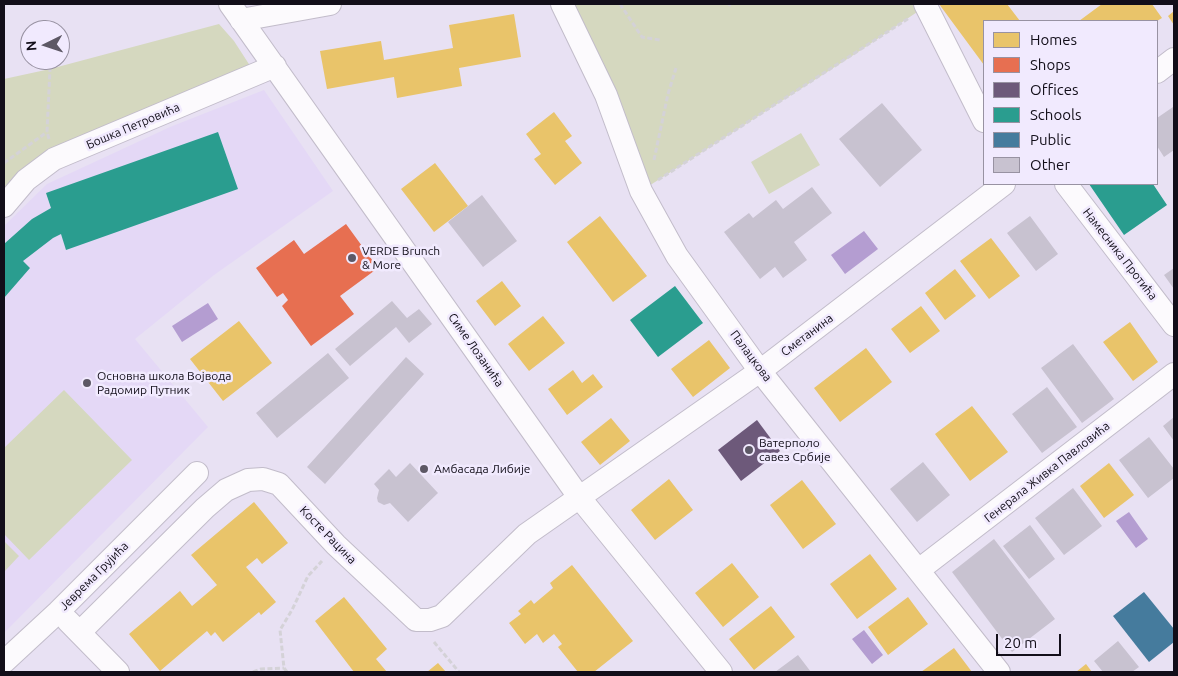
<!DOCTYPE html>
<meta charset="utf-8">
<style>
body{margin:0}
#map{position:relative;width:1178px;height:676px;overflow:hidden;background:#e8e1f3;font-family:Ubuntu,sans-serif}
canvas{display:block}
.frame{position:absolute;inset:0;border:5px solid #120e19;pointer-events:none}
.legend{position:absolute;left:983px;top:20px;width:175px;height:165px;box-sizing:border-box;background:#f1eafe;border:1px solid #9892a2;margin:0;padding:6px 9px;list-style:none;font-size:15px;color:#120e19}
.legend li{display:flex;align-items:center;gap:10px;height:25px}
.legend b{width:25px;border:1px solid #9892a2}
.north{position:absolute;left:20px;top:20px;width:50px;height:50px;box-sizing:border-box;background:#f1eafe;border:1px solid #9892a2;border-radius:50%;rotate:266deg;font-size:14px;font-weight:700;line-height:20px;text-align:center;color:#120e19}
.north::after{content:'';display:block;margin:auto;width:18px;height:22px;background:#5d5865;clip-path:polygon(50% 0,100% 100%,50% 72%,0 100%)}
.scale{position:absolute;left:996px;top:634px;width:65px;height:22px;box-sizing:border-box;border:2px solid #120e19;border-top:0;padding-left:6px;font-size:15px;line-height:18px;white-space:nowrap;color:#120e19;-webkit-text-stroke:4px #f1eafe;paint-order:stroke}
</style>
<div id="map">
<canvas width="1178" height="676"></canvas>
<div class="frame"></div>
<ul class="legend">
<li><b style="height:14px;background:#e9c46a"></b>Homes</li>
<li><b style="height:14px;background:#e76f51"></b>Shops</li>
<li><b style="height:14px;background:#6d597a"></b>Offices</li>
<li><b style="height:14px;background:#2a9d8f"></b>Schools</li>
<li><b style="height:14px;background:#457b9d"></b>Public</li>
<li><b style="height:14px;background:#c8c2d0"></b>Other</li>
</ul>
<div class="north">N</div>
<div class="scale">20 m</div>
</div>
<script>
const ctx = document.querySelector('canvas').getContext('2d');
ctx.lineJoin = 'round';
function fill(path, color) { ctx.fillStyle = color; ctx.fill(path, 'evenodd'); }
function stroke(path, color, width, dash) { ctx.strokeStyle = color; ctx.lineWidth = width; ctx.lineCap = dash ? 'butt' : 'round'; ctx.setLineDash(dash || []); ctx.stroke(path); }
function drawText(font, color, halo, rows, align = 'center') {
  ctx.font = font + ' Ubuntu,sans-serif'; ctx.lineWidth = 5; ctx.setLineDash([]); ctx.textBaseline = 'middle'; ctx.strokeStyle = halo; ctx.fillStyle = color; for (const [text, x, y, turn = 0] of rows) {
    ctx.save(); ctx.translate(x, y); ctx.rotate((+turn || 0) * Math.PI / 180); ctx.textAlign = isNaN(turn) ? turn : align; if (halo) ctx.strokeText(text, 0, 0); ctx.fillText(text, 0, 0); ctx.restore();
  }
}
const built = new Path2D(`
 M264,90L333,191L214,275L135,339L208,427L4,633V226L47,184L170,127Z`);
const green = new Path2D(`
 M562,4H925L926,6L855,54L641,191Z
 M219,24L234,41L256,75L54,159L4,206V79L50,69Z
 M801,133L820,165L769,194L751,162Z
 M64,390L132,460L29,560L4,534V448Z
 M4,541L19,556L4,572Z`);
const water = new Path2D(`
 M864,231L878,249L845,274L831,255Z
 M208,303L218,319L182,342L172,326Z
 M1129,512L1148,539L1136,548L1116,521Z
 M864,630L883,655L872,664L852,639Z`);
const homes = new Path2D(`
 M939,4H1007L1020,21H984V65Z
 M1102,4H1152L1162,18L1157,21H1079Z
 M1174,11V25L1168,16Z
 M514,14L521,57L459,68L462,86L397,98L394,77L327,89L320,51L381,41L384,60L453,48L449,25Z
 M554,112L572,136L565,141L582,163L555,185L534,159L541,154L526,134Z
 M435,163L468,206L434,232L401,189Z
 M600,216L647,276L613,302L567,242Z
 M991,238L1020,276L989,299L960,261Z
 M955,269L976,296L945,320L925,293Z
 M502,281L521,306L495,326L476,301Z
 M921,306L940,331L910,353L891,329Z
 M543,316L565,343L529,371L508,344Z
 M239,321L272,363L223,401L190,359Z
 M1130,322L1158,362L1133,381L1103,342Z
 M709,340L730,368L693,397L671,369Z
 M866,348L892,382L840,422L814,388Z
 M573,370L582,383L593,374L603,387L567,415L548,389Z
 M972,406L1008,452L970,481L935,434Z
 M611,418L630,441L600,465L581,442Z
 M1109,463L1134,495L1104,518L1080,486Z
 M669,479L693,510L655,540L631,510Z
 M802,480L836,524L803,549L770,505Z
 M254,502L288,543L262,564L257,558L246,567L276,602L261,615L259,612L223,642L215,632L211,636L207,631L160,671L129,634L180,591L192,606L217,585L191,555Z
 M870,554L897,589L857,619L830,584Z
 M732,563L759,597L723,627L695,593Z
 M572,565L633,641L594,672H578L558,647L562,644L554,634L543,643L537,634L525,644L509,623L521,614L518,611L531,600L534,604L553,588L550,583Z
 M344,597L387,649L376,659L387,672H354L315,621Z
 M908,597L928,624L888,655L868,627Z
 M771,606L795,637L754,670L729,639Z
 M954,648L972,672H921Z
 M438,663L446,672H427Z
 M1086,664L1092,672H1076Z`);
const shops = new Path2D(`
 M346,224L378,268L340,296L354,314L311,346L282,306L288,300L283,293L277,297L256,268L294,240L304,254Z`);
const offices = new Path2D(`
 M757,420L780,451L741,481L718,450Z`);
const schools = new Path2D(`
 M218,132L238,189L66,250L61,234L53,238L23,261L30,268L4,298V244L32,219L51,208L46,193Z
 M1089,184H1153L1167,205L1124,235Z
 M675,286L703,323L658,357L630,320Z`);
const public = new Path2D(`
 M1144,592L1174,629V642L1149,662L1113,616Z`);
const building = new Path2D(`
 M882,103L922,150L880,187L839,139Z
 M1173,107L1174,150L1164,157L1157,146V118Z
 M812,187L832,213L794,242L807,260L783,278L775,267L760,279L724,232L749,213L753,218L776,200L783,209Z
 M482,195L517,241L483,267L448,222Z
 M1030,216L1058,254L1036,271L1007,233Z
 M1174,268V289L1164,275Z
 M392,301L407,318L419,309L432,324L409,343L396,327L350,366L335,349Z
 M1073,344L1114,399L1082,423L1041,368Z
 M328,353L349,378L277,438L256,413Z
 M406,357L424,374L325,484L307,467Z
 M1047,387L1077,427L1042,453L1012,414Z
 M1174,417V441L1163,426Z
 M1149,437L1174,469V478L1148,498L1119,460Z
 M923,462L950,495L917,522L890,489Z
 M410,463L438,493L408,522L390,503L384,505L378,502L377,498L379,490L374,484L389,469L396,477Z
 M1073,488L1102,526L1064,555L1035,518Z
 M1030,525L1055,559L1029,579L1003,546Z
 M994,539L1055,619L1012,652L952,572Z
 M1118,641L1139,667L1132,672H1103L1094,661Z
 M798,655L811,672H775Z`);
const path = new Path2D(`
 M620,4L642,37L660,40
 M729,6L730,4
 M49,139L47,132L50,69
 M654,160L668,94L676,68
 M4,163L47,132
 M658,180L909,18
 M434,642L459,672
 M253,672L261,669L284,668
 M287,672L284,668L280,630L292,610L308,576L322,561`);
const minor = new Path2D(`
 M230,4L579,497L721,672
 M562,4L606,95L641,191L677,256L760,371L999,672
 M925,4L984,121
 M241,20L330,4
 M1157,72L1174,59
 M1066,184L1174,325
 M4,206L26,180L54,159L275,66
 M920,569L1174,374
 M68,621L118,672
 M80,632L205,508L226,490L248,480L263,479L279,484L336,545L416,620H430L442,616L527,534L760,371L1004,184
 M4,662L58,612L197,473`);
const markers = [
 [352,258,5,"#5d5865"],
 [87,383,5,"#5d5865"],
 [749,450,5,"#5d5865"],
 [424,469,5,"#5d5865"]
];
const streetNames = [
 ["Бошка Петровића",133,126,-23],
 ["Намесника Протића",1120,254,52],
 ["Сметанина",807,335,-37],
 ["Симе Лозанића",476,350,55],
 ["Палацкова",751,356,53],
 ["Генерала Живка Павловића",1047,472,-38],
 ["Косте Рацина",328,535,46],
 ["Јеврема Грујића",94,576,-45]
];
const poiNames = [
 ["VERDE Brunch",362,251],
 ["& More",362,265],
 ["Основна школа Војвода",97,376],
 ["Радомир Путник",97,390],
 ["Ватерполо",759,443],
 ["савез Србије",759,457],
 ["Амбасада Либије",434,469]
];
fill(built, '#e4d8f6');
fill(green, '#d5d8bf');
fill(water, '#b49dd1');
fill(homes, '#e9c46a');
fill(shops, '#e76f51');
fill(offices, '#6d597a');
fill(schools, '#2a9d8f');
fill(public, '#457b9d');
fill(building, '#c8c2d0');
stroke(minor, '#c2bcca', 24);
stroke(path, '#d4d2d7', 3, [5, 2.5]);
stroke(minor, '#fcfafd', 22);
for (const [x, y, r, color] of markers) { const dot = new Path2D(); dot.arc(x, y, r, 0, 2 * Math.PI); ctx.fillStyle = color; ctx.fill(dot); stroke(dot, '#f1eafe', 2); }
drawText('12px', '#120e19', '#f1eafe', streetNames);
drawText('12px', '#120e19', '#f1eafe', poiNames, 'left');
</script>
